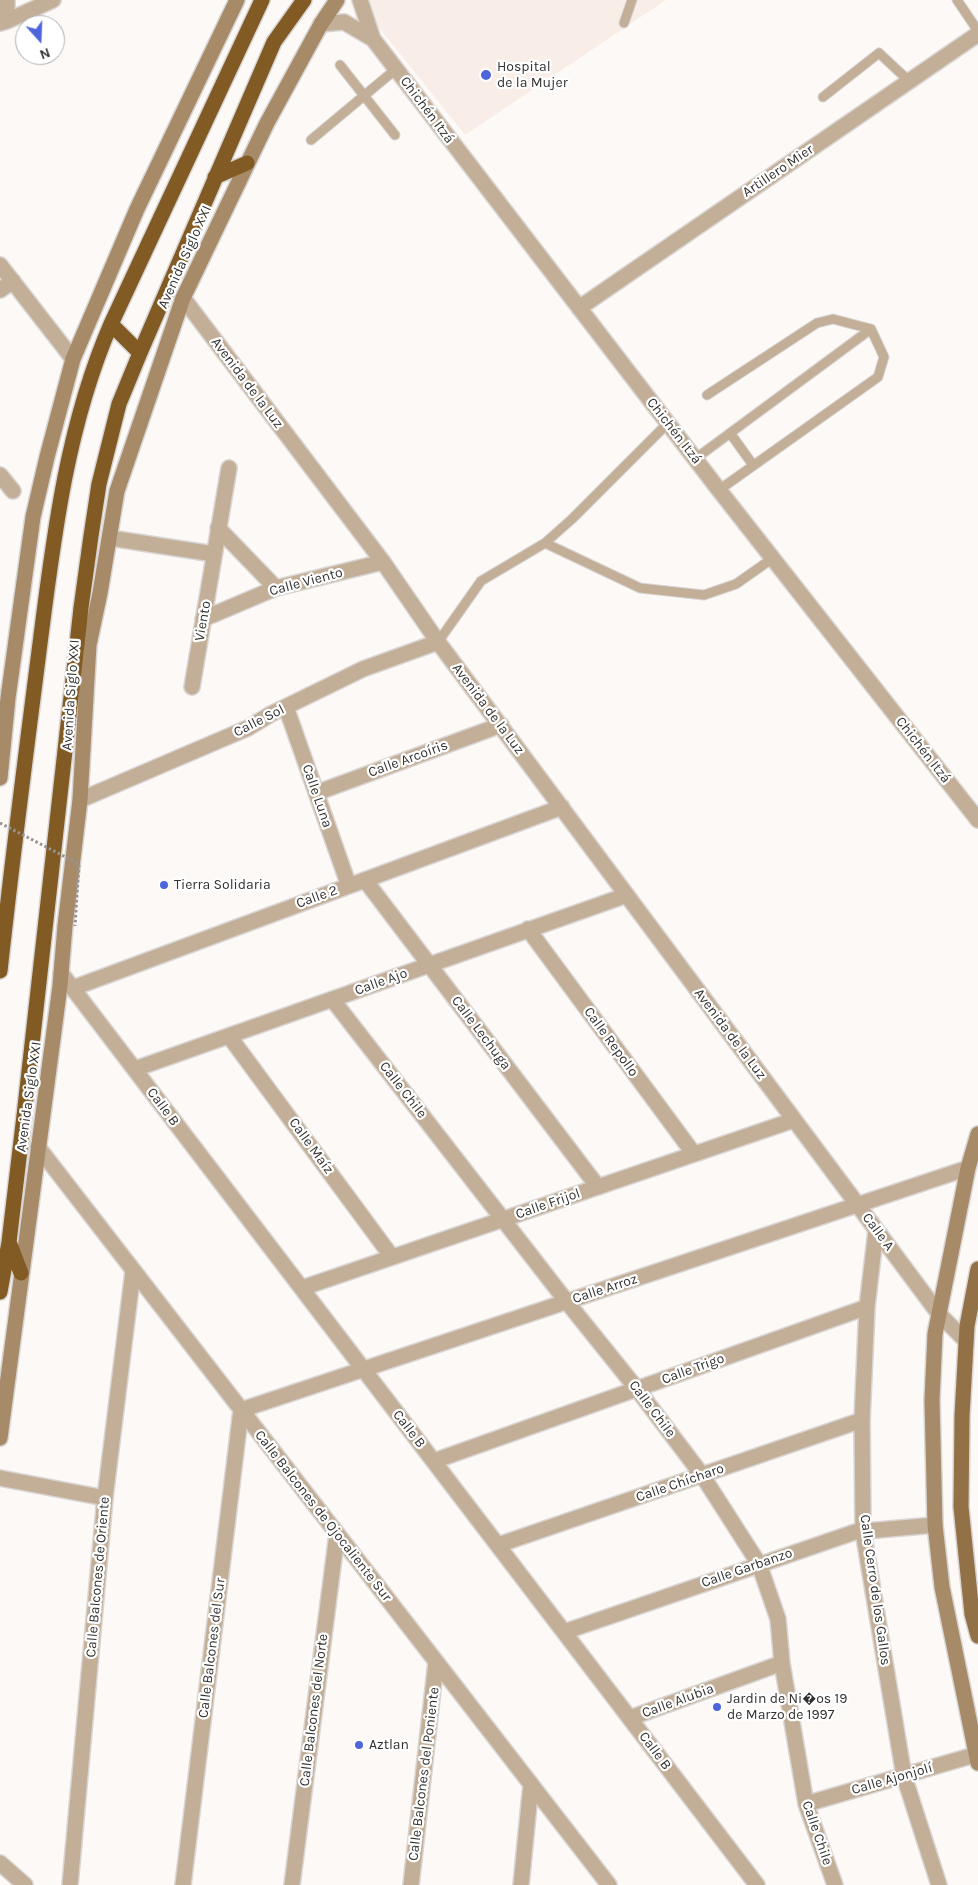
<!DOCTYPE html>
<meta charset="utf-8">
<style>
body{margin:0}
#map{position:relative;width:978px;height:1885px;overflow:hidden;background:#fcf9f7;font-family:Karla,sans-serif}
canvas{display:block}
.north{position:absolute;left:15px;top:15px;width:50px;height:50px;box-sizing:border-box;background:#fff;border:1px solid #adadac;border-radius:50%;rotate:160deg;font-size:14px;font-weight:700;line-height:20px;text-align:center;color:#323130}
.north::after{content:'';display:block;margin:auto;width:18px;height:22px;background:#4e66db;clip-path:polygon(50% 0,100% 100%,50% 72%,0 100%)}
</style>
<div id="map">
<canvas width="978" height="1885"></canvas>
<div class="north">N</div>
</div>
<script>
const ctx = document.querySelector('canvas').getContext('2d');
ctx.lineJoin = 'round';
function fill(path, color) { ctx.fillStyle = color; ctx.fill(path, 'evenodd'); }
function stroke(path, color, width, dash) { ctx.strokeStyle = color; ctx.lineWidth = width; ctx.lineCap = dash ? 'butt' : 'round'; ctx.setLineDash(dash || []); ctx.stroke(path); }
function drawText(font, color, halo, rows, align = 'center') {
  ctx.font = font + ' Karla,sans-serif'; ctx.lineWidth = 4.5; ctx.setLineDash([]); ctx.textBaseline = 'middle'; ctx.strokeStyle = halo; ctx.fillStyle = color; for (const [text, x, y, turn = 0] of rows) {
    ctx.save(); ctx.translate(x, y); ctx.rotate((+turn || 0) * Math.PI / 180); ctx.textAlign = isNaN(turn) ? turn : align; if (halo) ctx.strokeText(text, 0, 0); ctx.fillText(text, 0, 0); ctx.restore();
  }
}
const built = new Path2D(`
 M369,0H666L465,135L369,15Z`);
const lane = new Path2D(`
 M957,0L978,31
 M624,23L632,0
 M340,65L395,135
 M823,97L879,53L909,81
 M311,140L396,69
 M707,395L817,323L833,319L871,329
 M730,433L753,465
 M695,459L871,329L884,357L878,377L719,490
 M545,543L640,588L704,595L736,584L773,558
 M438,642L481,581L545,543L572,519L668,423`);
const street = new Path2D(`
 M360,0L373,39L719,490L978,820
 M7,21V0
 M0,23L7,21L53,0
 M321,24L344,22L373,39
 M0,265L73,359
 M0,290L13,281
 M183,298L383,562L438,642L939,1314L966,1341
 M579,308L978,34
 M0,475L13,491
 M218,528L276,588
 M110,538L214,554
 M203,619L276,588L383,562
 M192,687L229,468
 M286,707L349,886
 M316,793L501,725
 M80,800L248,728L271,714L363,669L438,642
 M365,880L598,1187
 M528,929L694,1154
 M61,973L757,1885
 M73,988L562,807
 M332,999L567,1302L637,1389L702,1475L759,1564L778,1619L782,1663L806,1804L835,1885
 M229,1036L392,1257
 M135,1069L627,895
 M38,1147L609,1885
 M876,1230L867,1307L862,1420L863,1531L904,1776L939,1885
 M302,1288L794,1120
 M434,1461L867,1307
 M0,1478L105,1498
 M498,1545L862,1420
 M564,1632L855,1532L935,1525
 M630,1718L782,1663
 M806,1804L978,1754
 M0,1863L25,1885
 M70,1885L105,1498L133,1271
 M183,1885L241,1410L968,1168
 M292,1885L337,1534
 M411,1885L436,1662
 M521,1885L531,1784`);
const secondary = new Path2D(`
 M0,778L8,698L33,517L47,457L73,359L137,209L237,0
 M978,1134L968,1168L935,1334L932,1400L935,1525L942,1587L978,1763
 M0,1438L60,986L65,926L80,800L89,645L100,593L117,491L183,298L267,123L321,24L337,0`);
const primary = new Path2D(`
 M978,1269L967,1326L962,1416L961,1507L972,1614L978,1636`);
const highway = new Path2D(`
 M215,177L247,163
 M111,324L140,353
 M0,971C11,870 24,768 37,667C52,551 64,432 111,324L262,0
 M9,1242L21,1273
 M0,1292L9,1242L24,1116L81,608L91,536L99,484L119,404L140,353L274,42L304,0`);
const pathBridge = new Path2D(`
 M0,823L79,864L75,926`);
const markers = [
 [486,75,6,"#4e66db"],
 [164,885,5,"#4e66db"],
 [717,1707,5,"#4e66db"],
 [359,1745,5,"#4e66db"]
];
const poiNames = [
 ["Hospital",497,67],
 ["de la Mujer",497,83],
 ["Tierra Solidaria",174,885],
 ["Jardin de Ni�os 19",727,1699],
 ["de Marzo de 1997",727,1715],
 ["Aztlan",369,1745]
];
const streetNames = [
 ["Chichén Itzá",427,110,53],
 ["Artillero Mier",778,171,-34],
 ["Avenida Siglo XXI",185,257,-66],
 ["Avenida de la Luz",247,383,53],
 ["Chichén Itzá",674,431,52],
 ["Calle Viento",306,582,-15],
 ["Viento",203,621,-80],
 ["Avenida Siglo XXI",71,695,-86],
 ["Avenida de la Luz",488,709,53],
 ["Calle Sol",259,721,-27],
 ["Chichén Itzá",923,750,52],
 ["Calle Arcoíris",408,759,-20],
 ["Calle Luna",317,796,71],
 ["Calle 2",317,897,-20],
 ["Calle Ajo",381,982,-20],
 ["Calle Lechuga",481,1033,53],
 ["Avenida de la Luz",730,1034,53],
 ["Calle Repollo",611,1042,54],
 ["Calle Chile",403,1090,52],
 ["Avenida Siglo XXI",29,1097,-82],
 ["Calle B",163,1107,53],
 ["Calle Maíz",311,1146,54],
 ["Calle Frijol",548,1204,-19],
 ["Calle A",878,1232,53],
 ["Calle Arroz",605,1289,-18],
 ["Calle Trigo",693,1369,-20],
 ["Calle Chile",652,1409,53],
 ["Calle B",409,1429,52],
 ["Calle Chícharo",680,1483,-19],
 ["Calle Balcones de Ojocaliente Sur",323,1516,52],
 ["Calle Garbanzo",747,1568,-19],
 ["Calle Balcones de Oriente",98,1577,-85],
 ["Calle Cerro de los Gallos",875,1590,82],
 ["Calle Balcones del Sur",212,1648,-83],
 ["Calle Alubia",678,1701,-20],
 ["Calle Balcones del Norte",314,1710,-83],
 ["Calle B",655,1751,53],
 ["Calle Balcones del Poniente",424,1774,-83],
 ["Calle Ajonjolí",892,1779,-16],
 ["Calle Chile",817,1833,71]
];
fill(built, '#f9ede8');
stroke(lane, '#d8d5d3', 11);
stroke(street, '#d8d5d3', 18);
stroke(secondary, '#d8d5d3', 18);
stroke(primary, '#d8d5d3', 18);
stroke(highway, '#d8d5d3', 18);
stroke(lane, '#c3af98', 9);
stroke(street, '#c3af98', 15);
stroke(secondary, '#a78b69', 15);
stroke(primary, '#937146', 15);
stroke(highway, '#815a24', 15);
stroke(pathBridge, '#979594', 3, [2.5, 2.5]);
for (const [x, y, r, color] of markers) { const dot = new Path2D(); dot.arc(x, y, r, 0, 2 * Math.PI); ctx.fillStyle = color; ctx.fill(dot); stroke(dot, '#fff', 2); }
drawText('14px', '#323130', '#fff', poiNames, 'left');
drawText('14px', '#323130', '#fff', streetNames);
</script>
